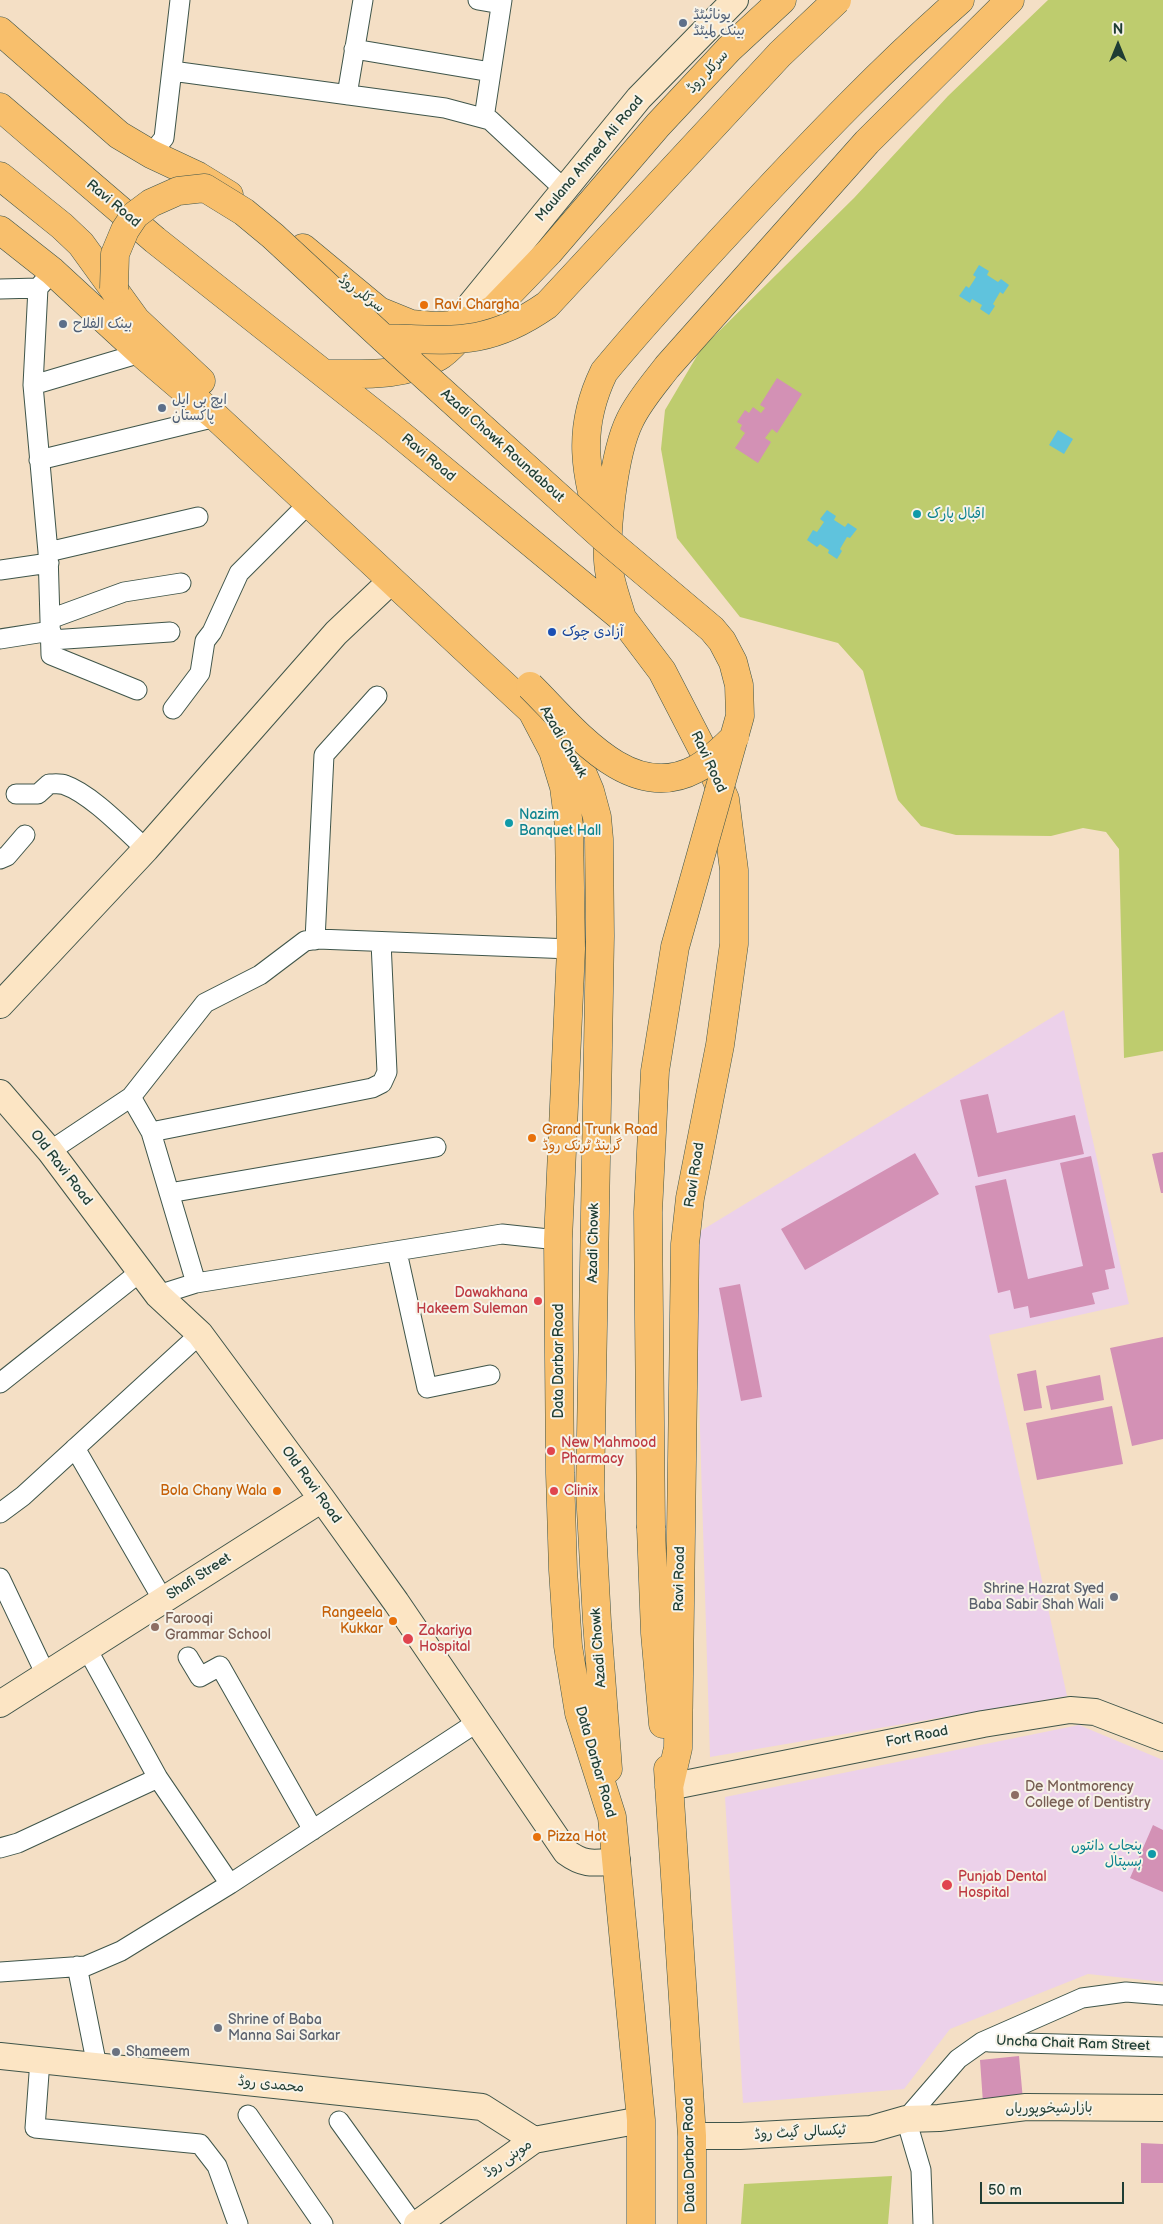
<!DOCTYPE html>
<meta charset="utf-8">
<style>
body{margin:0}
#map{position:relative;width:1163px;height:2224px;overflow:hidden;background:#f4dfc5;font-family:"Balsamiq Sans",sans-serif}
canvas{display:block}
.north{position:absolute;left:1093px;top:20px;width:50px;height:50px;-webkit-text-stroke:4px #f7f3e8;paint-order:stroke;rotate:0deg;font-size:14px;font-weight:700;line-height:20px;text-align:center;color:#1f3d34}
.north::after{content:'';display:block;margin:auto;width:18px;height:22px;background:#1f3d34;clip-path:polygon(50% 0,100% 100%,50% 72%,0 100%)}
.scale{position:absolute;left:980px;top:2182px;width:144px;height:22px;box-sizing:border-box;border:2px solid #1f3d34;border-top:0;padding-left:6px;font-size:15px;line-height:18px;white-space:nowrap;color:#1f3d34;-webkit-text-stroke:4px #f7f3e8;paint-order:stroke}
</style>
<div id="map">
<canvas width="1163" height="2224"></canvas>
<div class="north">N</div>
<div class="scale">50 m</div>
</div>
<script>
const ctx = document.querySelector('canvas').getContext('2d');
ctx.lineJoin = 'round';
function fill(path, color) { ctx.fillStyle = color; ctx.fill(path, 'evenodd'); }
function stroke(path, color, width, dash) { ctx.strokeStyle = color; ctx.lineWidth = width; ctx.lineCap = dash ? 'butt' : 'round'; ctx.setLineDash(dash || []); ctx.stroke(path); }
function drawText(font, color, halo, rows, align = 'center') {
  ctx.font = font + ' "Balsamiq Sans","Playpen Sans Arabic",sans-serif'; ctx.lineWidth = 4; ctx.setLineDash([]); ctx.textBaseline = 'middle'; ctx.strokeStyle = halo; ctx.fillStyle = color; for (const [text, x, y, turn = 0] of rows) {
    ctx.save(); ctx.translate(x, y); ctx.rotate((+turn || 0) * Math.PI / 180); ctx.textAlign = isNaN(turn) ? turn : align; if (halo) ctx.strokeText(text, 0, 0); ctx.fillText(text, 0, 0); ctx.restore();
  }
}
const built = new Path2D(`
 M1064,1010L1129,1304L989,1335L1067,1696L710,1757L694,1235Z
 M1079,1725L1163,1760V1982L1088,1974L950,2029L904,2089L743,2103L725,1797Z`);
const green = new Path2D(`
 M1048,0H1163V1051L1124,1058L1119,849L1106,832L1083,828L1051,836L956,835L921,826L898,800L896,794L863,671L838,643L740,617L677,538L661,449L665,410L701,349L854,198L948,96Z
 M892,2176L888,2224H741L744,2184Z`);
const water = new Path2D(`
 M979,265L989,271L987,275L998,282L1001,279L1009,285L1003,294L1000,292L993,304L995,306L989,315L980,309L982,305L972,299L970,303L959,296L966,286L969,288L976,277L973,275Z
 M1058,430L1073,439L1064,454L1049,445Z
 M827,510L836,516L834,520L845,527L848,523L857,529L850,538L847,537L840,549L842,551L837,559L828,553L829,550L820,544L817,547L807,540L813,530L817,532L824,522L820,519Z`);
const building = new Path2D(`
 M777,378L802,394L777,433L772,429L765,438L771,442L758,463L735,448L745,433L740,429L742,425L737,422L745,410L749,413L753,407L761,413L765,408L760,405Z
 M988,1094L997,1133L1075,1115L1084,1154L978,1177L960,1100Z
 M1163,1152V1193H1161L1152,1154Z
 M915,1153L939,1194L805,1270L781,1229Z
 M1091,1156L1115,1268L1105,1270L1109,1289L1092,1293L1095,1304L1030,1318L1028,1306L1014,1309L1010,1290L998,1293L975,1186L1006,1179L1028,1279L1083,1266L1060,1163Z
 M740,1284L762,1397L741,1401L719,1288Z
 M1163,1337V1439L1132,1446L1110,1348Z
 M1036,1370L1042,1408L1024,1411L1017,1374Z
 M1100,1375L1104,1400L1051,1410L1046,1386Z
 M1112,1406L1123,1464L1037,1480L1026,1423Z
 M1153,1825L1163,1830V1892L1130,1878Z
 M1019,2056L1023,2100L983,2103L980,2060Z
 M1141,2143L1163,2144V2183H1141Z`);
const street = new Path2D(`
 M478,0L501,4
 M354,49L491,72
 M172,71L445,108L490,120L564,189
 M347,95L363,0
 M484,118L502,0
 M151,154L164,138L180,0
 M38,288L33,385L48,552L51,655L137,690
 M0,289L38,288L45,280
 M33,385L141,353
 M39,460L216,417
 M48,552L198,517
 M0,570L49,563
 M50,619L124,592L181,583
 M0,639L51,631
 M51,640L170,632
 M173,709L200,673L205,641L212,632L239,573L308,504
 M16,794H38L49,784C54,784 60,783 65,785C91,794 125,830 146,849
 M0,859L7,856L25,835
 M315,940L324,755L377,696
 M131,1097L151,1132L196,1283
 M151,1132L372,1088L382,1083L387,1072L381,942
 M50,1151L131,1097L205,1003L260,975L305,941L318,939L571,949
 M169,1193L436,1147
 M397,1252L427,1388L490,1375
 M158,1295L196,1283L502,1234L558,1240
 M0,1383L140,1272
 M75,1448L163,1600
 M0,1513L23,1496L200,1334
 M0,1578L46,1675
 M87,1649L158,1778L230,1884
 M188,1657L200,1677L220,1666L313,1830
 M0,1848L18,1843L158,1778
 M77,1966L97,2066
 M0,1972L86,1966L121,1951L230,1884L476,1723
 M989,2042L1163,2047
 M40,2060L35,2128L200,2144L217,2166L238,2224
 M248,2115L323,2224
 M339,2121L413,2224
 M923,2224L921,2170L906,2119L958,2059L982,2042L1082,1998L1126,1992L1163,1995`);
const secondary = new Path2D(`
 M454,325L639,98L735,0
 M0,1005L146,849L336,633L391,581
 M0,1093L50,1151L158,1295L200,1334L322,1499L396,1602L566,1852C585,1866 594,1863 617,1861
 M0,1704L322,1499
 M669,1787L983,1724L1070,1710L1095,1712L1163,1738
 M0,2056L482,2107L534,2140
 M692,2136H740L871,2129L906,2119L939,2118L1026,2107L1163,2108
 M417,2224L534,2140L641,2120`);
const primary = new Path2D(`
 M0,31L119,135L151,154L198,176L229,195
 M0,107L155,240L390,426L622,618L662,671L707,758L725,799L734,870V944L720,1045L690,1198L685,1244L678,1748L669,1787
 M0,176L62,226L81,244L136,320L201,381
 M0,230L52,271L141,353L216,417L532,711L553,751L564,787L569,826L571,949L558,1240L560,1473L563,1570L568,1646L579,1713L612,1817L641,2120V2224
 M303,248L379,311L411,324L435,326L454,325L481,316L494,309L549,252L658,125L729,49L782,0
 M325,374C363,374 404,377 438,357C449,351 459,337 469,328
 M603,533C585,473 576,430 604,372C650,316 699,264 748,211C816,138 885,66 960,0
 M622,618C618,603 611,586 609,570C604,535 614,452 630,420C639,401 654,384 667,367L867,142L1010,0
 M556,728L579,765L590,791L597,817L599,839L600,936L590,1491L597,1622L608,1769
 M651,1528L655,1633L663,1724
 M668,1769L692,2136V2224`);
const primaryBridge = new Path2D(`
 M114,289L115,254L125,230L135,215L151,203L178,191L205,188L244,212L273,236L383,338L604,538L712,629L722,641L733,662L739,685L740,716L675,947L655,1071L648,1212L651,1528
 M383,338C452,340 487,347 547,305L780,54L837,0
 M530,686C572,727 629,805 696,769C711,761 723,748 735,737`);
const markers = [
 [683,23,5,"#5c6f8a"],
 [424,305,5,"#e8710a"],
 [63,324,5,"#5c6f8a"],
 [162,408,5,"#5c6f8a"],
 [917,514,5,"#0f9aa8"],
 [552,632,5,"#1a4fb4"],
 [509,823,5,"#0f9aa8"],
 [532,1138,5,"#e8710a"],
 [538,1301,5,"#e0444e"],
 [551,1451,5,"#e0444e"],
 [277,1491,5,"#e8710a"],
 [554,1491,5,"#e0444e"],
 [1114,1597,5,"#6b7280"],
 [393,1621,5,"#e8710a"],
 [155,1627,5,"#8d6e63"],
 [408,1639,6,"#e0444e"],
 [1015,1795,5,"#8d6e63"],
 [537,1837,5,"#e8710a"],
 [1152,1854,5,"#0f9aa8"],
 [947,1885,6,"#e0444e"],
 [218,2028,5,"#6b7280"],
 [116,2052,5,"#6b7280"]
];
const serviceNames = [
 ["یونائیٹڈ",693,15],
 ["بینک لمیٹڈ",693,31],
 ["بینک الفلاح",73,324],
 ["ایچ بی ایل",172,400],
 ["پاکستان",172,416]
];
const streetNames = [
 ["سرکلر روڈ",708,72,-47],
 ["Maulana Ahmed Ali Road",590,159,-50],
 ["Ravi Road",113,204,40],
 ["سرکلر روڈ",361,294,37],
 ["Azadi Chowk Roundabout",502,446,42],
 ["Ravi Road",428,458,40],
 ["Azadi Chowk",563,742,60],
 ["Ravi Road",708,762,65],
 ["Old Ravi Road",61,1168,52],
 ["Ravi Road",695,1175,-81],
 ["Azadi Chowk",594,1243,-89],
 ["Data Darbar Road",559,1361,-90],
 ["Old Ravi Road",311,1485,54],
 ["Shafi Street",199,1577,-33],
 ["Ravi Road",680,1579,-89],
 ["Azadi Chowk",599,1648,-94],
 ["Fort Road",917,1737,-11],
 ["Data Darbar Road",595,1762,74],
 ["Uncha Chait Ram Street",1073,2044,2],
 ["محمدی روڈ",271,2085,6],
 ["بازارشیخوپوریاں",1049,2109,-1],
 ["ٹیکسالی گیٹ روڈ",800,2133,-3],
 ["Data Darbar Road",690,2155,-91],
 ["موہنی روڈ",508,2159,-35]
];
const foodNames = [
 ["Ravi Chargha",434,305],
 ["Grand Trunk Road",542,1130],
 ["گرینڈ ٹرنک روڈ",542,1146],
 ["Bola Chany Wala",267,1491,"right"],
 ["Rangeela",383,1613,"right"],
 ["Kukkar",383,1629,"right"],
 ["Pizza Hot",547,1837]
];
const cultureNames = [
 ["اقبال پارک",927,514],
 ["Nazim",519,815],
 ["Banquet Hall",519,831],
 ["پنجاب دانتوں",1142,1846,"right"],
 ["ہسپتال",1142,1862,"right"]
];
const transitNames = [
 ["آزادی چوک",562,632]
];
const healthNames = [
 ["Dawakhana",528,1293,"right"],
 ["Hakeem Suleman",528,1309,"right"],
 ["New Mahmood",561,1443],
 ["Pharmacy",561,1459],
 ["Clinix",564,1491],
 ["Zakariya",419,1631],
 ["Hospital",419,1647],
 ["Punjab Dental",958,1877],
 ["Hospital",958,1893]
];
const worshipNames = [
 ["Shrine Hazrat Syed",1104,1589,"right"],
 ["Baba Sabir Shah Wali",1104,1605,"right"],
 ["Shrine of Baba",228,2020],
 ["Manna Sai Sarkar",228,2036],
 ["Shameem",126,2052]
];
const educationNames = [
 ["Farooqi",165,1619],
 ["Grammar School",165,1635],
 ["De Montmorency",1025,1787],
 ["College of Dentistry",1025,1803]
];
fill(built, '#ecd1ea');
fill(green, '#becc6e');
fill(water, '#5fc3dd');
fill(building, '#d391b5');
stroke(street, '#3f554a', 21);
stroke(secondary, '#3f554a', 28);
stroke(primary, '#3f554a', 29);
stroke(street, '#fff', 19);
stroke(secondary, '#fce5c4', 26);
stroke(primary, '#f8bf6c', 28);
stroke(primaryBridge, '#3f554a', 29, []);
stroke(primaryBridge, '#f8bf6c', 28);
for (const [x, y, r, color] of markers) { const dot = new Path2D(); dot.arc(x, y, r, 0, 2 * Math.PI); ctx.fillStyle = color; ctx.fill(dot); stroke(dot, '#f7f3e8', 2); }
drawText('14px', '#4e5e75', '#f7f3e8', serviceNames, 'left');
drawText('14px', '#1f3d34', '#f7f3e8', streetNames);
drawText('14px', '#c56008', '#f7f3e8', foodNames, 'left');
drawText('14px', '#0d838f', '#f7f3e8', cultureNames, 'left');
drawText('14px', '#164399', '#f7f3e8', transitNames, 'left');
drawText('14px', '#be3a42', '#f7f3e8', healthNames, 'left');
drawText('14px', '#5b616d', '#f7f3e8', worshipNames, 'left');
drawText('14px', '#785e54', '#f7f3e8', educationNames, 'left');
</script>
